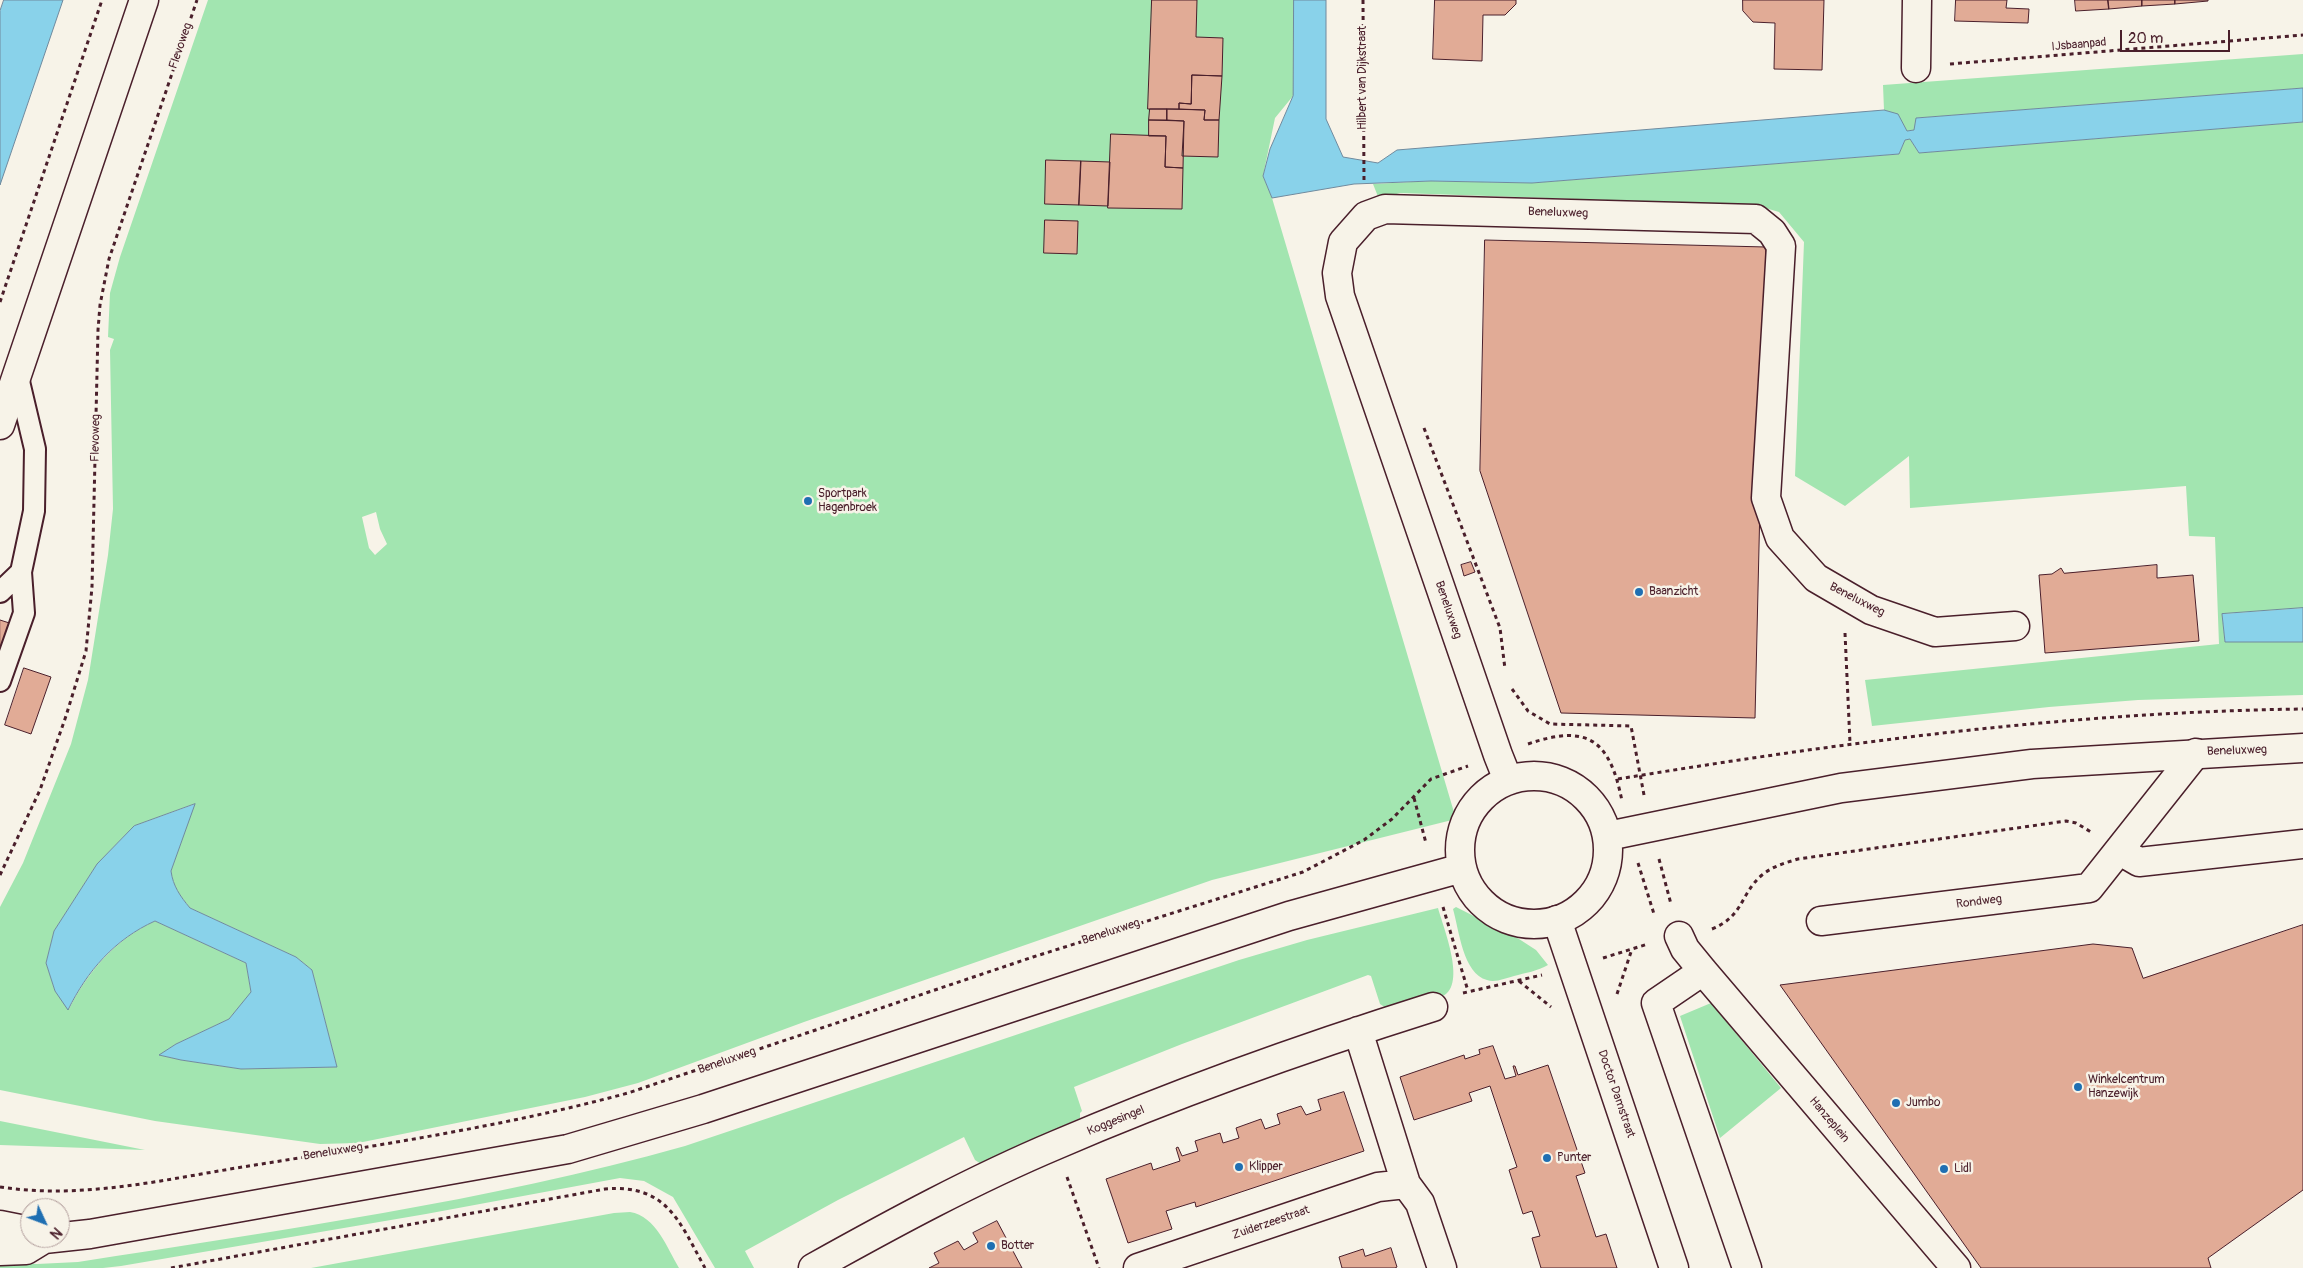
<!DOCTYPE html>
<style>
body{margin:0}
#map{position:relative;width:2303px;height:1268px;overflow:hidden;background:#f7f3e8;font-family:Pangolin,sans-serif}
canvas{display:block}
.north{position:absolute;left:20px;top:1198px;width:50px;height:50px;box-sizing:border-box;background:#f7f3e8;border:1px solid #b29e9c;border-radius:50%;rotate:133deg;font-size:14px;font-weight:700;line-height:20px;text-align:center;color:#4a1f2b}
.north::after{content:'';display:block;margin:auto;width:18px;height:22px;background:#1f6fb2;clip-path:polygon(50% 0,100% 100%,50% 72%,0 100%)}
.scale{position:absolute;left:2120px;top:30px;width:110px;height:22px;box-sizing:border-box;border:2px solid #4a1f2b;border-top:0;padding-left:6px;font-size:15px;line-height:18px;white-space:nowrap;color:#4a1f2b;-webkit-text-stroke:4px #f7f3e8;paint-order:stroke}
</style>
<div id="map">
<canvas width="2303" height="1268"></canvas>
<div class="north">N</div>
<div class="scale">20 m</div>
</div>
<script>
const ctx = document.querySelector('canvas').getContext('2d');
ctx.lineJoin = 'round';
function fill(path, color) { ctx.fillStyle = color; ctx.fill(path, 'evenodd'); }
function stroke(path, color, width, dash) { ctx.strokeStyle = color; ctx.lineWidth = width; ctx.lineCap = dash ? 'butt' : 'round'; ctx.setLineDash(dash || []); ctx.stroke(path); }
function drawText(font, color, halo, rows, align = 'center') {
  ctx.font = font + ' Pangolin,sans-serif'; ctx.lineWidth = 5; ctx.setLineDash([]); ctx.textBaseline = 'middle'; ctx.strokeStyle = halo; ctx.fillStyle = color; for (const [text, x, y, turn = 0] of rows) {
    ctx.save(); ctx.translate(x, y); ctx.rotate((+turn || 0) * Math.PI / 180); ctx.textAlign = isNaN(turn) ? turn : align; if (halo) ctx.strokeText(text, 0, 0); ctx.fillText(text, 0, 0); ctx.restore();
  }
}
const green = new Path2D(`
 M208,0H1294L1293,96L1275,118L1263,176L1272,198L1456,819L1212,880L804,1022L638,1083L585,1097L358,1143L320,1144L155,1121L0,1090V907L23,863L71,744L88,680L108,555L113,509L110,350L114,339L108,337L110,293L120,257ZM376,512L380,529L387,544L375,555L369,548L362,517ZM194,804L171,871C173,886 180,896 190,908L296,957L312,970L337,1067L241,1069L181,1060L160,1055L176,1044L229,1019L251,993L246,963L155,921C116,939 88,971 69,1009L55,991L46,963L54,931L97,864L134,826Z
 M2303,54V88L1917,118L1914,130L1906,131L1898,115L1884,110L1883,85Z
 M2303,122V608L2222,614L2225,642H2303V695L2138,700L2049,707L1872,726L1865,680L2219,644L2215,537L2189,536L2186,486L1910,508L1909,456L1845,506L1795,476L1804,242L1779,212L1755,205L1400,193L1379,199L1373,184L1431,181L1532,183L1899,154L1905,140L1910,139L1919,153Z
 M1456,907L1519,939L1536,950L1548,965C1538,971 1525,973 1514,976C1506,978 1495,983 1487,980C1463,974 1459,930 1453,909Z
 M1438,908C1443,927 1467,984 1443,996C1426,1004 1404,1005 1386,1008L1380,1004L1371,976L1368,975L1182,1044L1074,1087L1082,1111L1080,1113V1118L981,1164L975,1160L964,1137L838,1200L745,1251L754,1268H715L673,1197L644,1181L620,1178L426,1214L121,1266L103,1268H0V1262L37,1264L78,1262C281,1230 486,1202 685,1146L1239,960L1307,940Z
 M1711,1003L1781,1088L1720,1138L1680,1016Z
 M0,1121L145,1150L0,1145Z
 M630,1212C656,1216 667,1248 679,1268H311L614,1213Z`);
const water = new Path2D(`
 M4,0H63L0,185V11Z
 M1294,0H1326V119L1343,157L1378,163L1397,150L1884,110L1898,114L1907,131L1914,130L1916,118L2303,88V122L1919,153L1910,139L1905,140L1899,154L1532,183L1431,181L1354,184L1272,198L1263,176L1270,149L1293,96Z
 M2303,608V642H2225L2222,614Z
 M195,804L171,871C173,886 180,896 190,908L296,957L312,970L337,1067L241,1069L181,1060L159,1055L176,1044L229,1019L251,992L246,963L155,921C115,939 87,971 68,1010L55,991L46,963L54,931L97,864L134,826Z`);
const building = new Path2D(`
 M1152,0H1197L1196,37L1223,38L1222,76L1192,75L1191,104L1179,103V109H1148Z
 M1435,0H1516V4L1505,15H1483L1482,61L1433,59Z
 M1743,0H1824L1822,70L1774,69L1775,23L1753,22L1743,11Z
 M1956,0H2007L2006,8L2029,9L2028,23L1955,21Z
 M2075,0H2108L2109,9L2076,11Z
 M2108,0H2142V6L2109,9Z
 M2142,0H2175V4L2142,6Z
 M2175,0H2208V1L2175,4Z
 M1192,75L1222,76L1219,120H1204L1205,110L1179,109V103L1191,104Z
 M1150,109H1167V120H1149Z
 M1167,109L1205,110L1204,120H1219L1218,157L1182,156L1184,121L1167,120Z
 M1149,120L1184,121L1183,168L1165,167L1166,136H1149Z
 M1111,134L1166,136L1165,167L1183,168L1182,209L1108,208Z
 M1046,160L1081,161L1079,205L1045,204Z
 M1081,161L1110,162L1108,206L1079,205Z
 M1045,220L1078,221L1077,254L1044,253Z
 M1485,240L1766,247L1755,718L1561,713L1480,471Z
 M1471,562L1475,572L1464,576L1461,565Z
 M2157,565V578L2193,575L2199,641L2045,653L2039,575L2052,574L2061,568L2064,573Z
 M0,620L25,628L0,681Z
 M24,668L51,677L31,734L5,725Z
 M2303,925V1190L2208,1258L2211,1268H1981L1780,985L2093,944L2132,948L2143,978Z
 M1493,1046L1505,1079L1516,1076L1513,1066H1515L1518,1075L1548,1065L1585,1173L1576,1176L1596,1237L1606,1234L1617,1268H1541L1532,1238L1540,1236L1532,1211L1523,1214L1509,1170L1517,1167L1490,1086L1469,1093L1472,1101L1414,1120L1400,1077L1464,1055L1465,1059L1480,1054L1479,1050Z
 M1344,1092L1364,1151L1196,1207L1195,1202L1166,1211L1172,1229L1128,1243L1106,1179L1151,1163L1153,1170L1180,1161L1176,1148L1178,1147L1182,1156L1198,1151L1195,1141L1220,1133L1223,1143L1239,1138L1236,1128L1261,1119L1265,1129L1280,1124L1277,1114L1301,1106L1306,1115L1321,1110L1318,1100Z
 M997,1221L1022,1268H929L939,1263L934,1253L958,1241L964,1250L978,1242L973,1233Z
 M1391,1248L1397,1267L1395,1268H1342L1339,1257L1363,1249L1365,1256Z`);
const path = new Path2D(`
 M1363,0L1364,181
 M1950,64L2303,35
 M0,302L102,0
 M1424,428L1500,628L1505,669
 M1845,633L1850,743
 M1512,689L1528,711L1550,724L1631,726L1644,795
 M1528,744C1589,723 1610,741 1622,801
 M1618,779C1844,742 2073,712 2303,709
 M1414,798L1426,843
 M1659,859L1671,904
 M1638,863L1654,914
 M0,875L40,790L66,716L86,651L92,587L98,330L100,305L109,259L197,0
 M1443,907L1468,991
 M1712,929C1744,916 1740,894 1762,875C1773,866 1785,863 1798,859L2066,821L2076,823L2091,832
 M1603,958L1648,944
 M1519,981L1551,1007
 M1463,993L1542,975
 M1617,994L1632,949
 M1067,1177L1099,1268
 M0,1187C86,1200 170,1178 255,1165C380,1145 506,1126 628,1093L1033,957L1303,872L1364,840L1392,819L1431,779L1468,766
 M171,1268L605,1189C667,1184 679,1221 705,1268`);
const lane = new Path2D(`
 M0,592L21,572
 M0,681L24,613L21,572L34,511L35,449L17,373`);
const street = new Path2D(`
 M1916,68L1917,0
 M1508,780L1498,755L1340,296L1337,273L1343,242L1366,216L1385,209L1756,219L1772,232L1781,246L1766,498L1780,538L1816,578L1871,610L1935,632L2015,626
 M2120,851L2139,862L2303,844
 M1557,920L1674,1268
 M1821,921L2089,888L2196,753
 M1679,936L1685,949L1703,971L1956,1268
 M1703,971L1656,1003L1747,1268
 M1358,1031L1406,1184
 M813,1268C892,1224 973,1180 1056,1145C1179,1092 1306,1047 1433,1007
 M1138,1268L1378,1187L1406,1184L1420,1203L1442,1268`);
const secondary = new Path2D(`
 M0,425L144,0
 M1460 850a74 74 0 1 1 148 0a74 74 0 1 1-148 0Z
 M1608,836L1841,788L2032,764L2303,748
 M0,1225L30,1231
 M0,1251L26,1250L44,1239L90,1234L568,1149L703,1109L1289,916L1462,868`);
const markers = [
 [808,501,5,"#1f6fb2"],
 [1639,592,5,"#1f6fb2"],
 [2078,1087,5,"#1f6fb2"],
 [1896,1103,5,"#1f6fb2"],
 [1547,1158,5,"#1f6fb2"],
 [1239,1167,5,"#1f6fb2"],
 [1944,1169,5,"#1f6fb2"],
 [991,1246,5,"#1f6fb2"]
];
const streetNames = [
 ["IJsbaanpad",2079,45,-5],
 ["Flevoweg",181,46,-71],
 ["Hilbert van Dijkstraat",1363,78,-90],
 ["Beneluxweg",1558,213,2],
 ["Flevoweg",96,438,-89],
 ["Beneluxweg",1857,600,27],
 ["Beneluxweg",1448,610,71],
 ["Beneluxweg",2237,751,-2],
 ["Rondweg",1979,902,-7],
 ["Beneluxweg",1111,932,-18],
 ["Beneluxweg",727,1061,-19],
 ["Doctor Damstraat",1616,1094,71],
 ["Hanzeplein",1829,1120,50],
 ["Koggesingel",1116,1121,-22],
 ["Beneluxweg",333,1152,-9],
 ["Zuiderzeestraat",1271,1223,-19]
];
const poiNames = [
 ["Sportpark",818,494],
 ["Hagenbroek",818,508],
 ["Baanzicht",1649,592],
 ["Winkelcentrum",2088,1080],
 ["Hanzewijk",2088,1094],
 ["Jumbo",1906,1103],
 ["Punter",1557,1158],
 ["Klipper",1249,1167],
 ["Lidl",1954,1169],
 ["Botter",1001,1246]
];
fill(green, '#a2e5b0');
fill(water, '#89d2ea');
stroke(water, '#708a9e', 1);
fill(building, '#e1ab96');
stroke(building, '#4a1f2b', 1);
stroke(lane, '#4a1f2b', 24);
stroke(street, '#4a1f2b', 31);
stroke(secondary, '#4a1f2b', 31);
stroke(path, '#4a1f2b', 3, [4, 4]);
stroke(lane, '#f7f3e8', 20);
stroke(street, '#f7f3e8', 28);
stroke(secondary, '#f7f3e8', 28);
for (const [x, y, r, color] of markers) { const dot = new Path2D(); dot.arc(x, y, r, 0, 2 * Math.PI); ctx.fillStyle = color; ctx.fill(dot); stroke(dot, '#f7f3e8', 2); }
drawText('12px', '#4a1f2b', '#f7f3e8', streetNames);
drawText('12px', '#4a1f2b', '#f7f3e8', poiNames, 'left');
</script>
